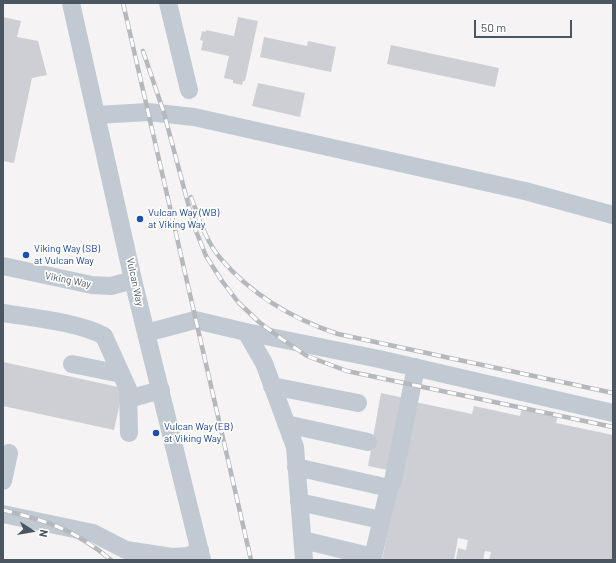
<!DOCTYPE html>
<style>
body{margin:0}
#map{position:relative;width:616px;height:563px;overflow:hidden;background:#f5f3f3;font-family:Barlow,sans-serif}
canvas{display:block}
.frame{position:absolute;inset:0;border:4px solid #4a5661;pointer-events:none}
.north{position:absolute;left:12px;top:511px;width:40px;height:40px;-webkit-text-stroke:3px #fff;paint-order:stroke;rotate:102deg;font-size:11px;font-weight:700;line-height:16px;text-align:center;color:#4a5661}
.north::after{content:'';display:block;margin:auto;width:14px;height:18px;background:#4a5661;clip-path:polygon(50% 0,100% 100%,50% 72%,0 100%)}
.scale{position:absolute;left:474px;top:20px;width:98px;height:18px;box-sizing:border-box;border:2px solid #4a5661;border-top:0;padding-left:5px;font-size:12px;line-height:14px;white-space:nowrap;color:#4a5661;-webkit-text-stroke:3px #fff;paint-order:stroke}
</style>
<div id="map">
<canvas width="616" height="563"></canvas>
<div class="frame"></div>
<div class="north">N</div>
<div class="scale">50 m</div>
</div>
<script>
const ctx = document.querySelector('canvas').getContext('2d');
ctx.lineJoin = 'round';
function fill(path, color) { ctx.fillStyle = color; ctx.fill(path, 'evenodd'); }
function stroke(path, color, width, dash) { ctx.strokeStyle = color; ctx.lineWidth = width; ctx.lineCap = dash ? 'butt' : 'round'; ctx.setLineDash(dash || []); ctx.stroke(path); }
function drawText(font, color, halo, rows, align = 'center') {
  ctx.font = font + ' Barlow,sans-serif'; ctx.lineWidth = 3.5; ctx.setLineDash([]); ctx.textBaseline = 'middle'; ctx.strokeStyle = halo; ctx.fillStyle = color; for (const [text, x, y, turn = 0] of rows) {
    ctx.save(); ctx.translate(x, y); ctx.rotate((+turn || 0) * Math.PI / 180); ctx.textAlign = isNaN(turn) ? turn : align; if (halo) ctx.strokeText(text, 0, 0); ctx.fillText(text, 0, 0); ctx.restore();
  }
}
const building = new Path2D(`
 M3,17L21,21L17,37L38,41L47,75L32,78L14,163L3,161Z
 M238,17L258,21L245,81H243L242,85L233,83V80L224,78L229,56L201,50L203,41L200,40L202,31L206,32V30L234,36Z
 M264,37L307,46L308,41L336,47L331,72L260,57Z
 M391,45L499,68L495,87L387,64Z
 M258,83L305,93L300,117L252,106Z
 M3,362L123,388L114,430L3,406Z
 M381,393L404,398L388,470L368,466Z
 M415,402L472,414L474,406L520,416L522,407L558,415L556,423L613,435V560H489L491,552L485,551L483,560H456L458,548L466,550L468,540L458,538L454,560H382Z`);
const minor = new Path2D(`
 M71,3L133,280L202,560
 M168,3L189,90
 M97,115L148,112L194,117L525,191L613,215
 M3,266L92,285L111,286L133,280
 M3,313C33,318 78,322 104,336L128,389L129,433
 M246,332L264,363L295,447L304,560
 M146,333L195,320L246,332L379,359L613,413
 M72,364L121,374
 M272,386L358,403
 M128,399L161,390
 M286,424L368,442
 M296,467L389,488L393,481L416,367
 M3,481L9,453
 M299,502L381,520
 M3,514L93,533L126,550L172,557L188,556L200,550
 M303,540L373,557L389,488`);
const rail = new Path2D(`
 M123,3L251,560
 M143,51L164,113L194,226L206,256L222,281L238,302L259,322L279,337L307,356L347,371L613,427
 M191,197C199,218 206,242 221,259C253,296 293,319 338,334L613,393
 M3,510C48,521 75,530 111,560`);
const markers = [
 [140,219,4,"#1a4fb4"],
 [26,255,4,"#1a4fb4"],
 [156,433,4,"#1a4fb4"]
];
const transitNames = [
 ["Vulcan Way (WB)",148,213],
 ["at Viking Way",148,225],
 ["Viking Way (SB)",34,249],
 ["at Vulcan Way",34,261],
 ["Vulcan Way (EB)",164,427],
 ["at Viking Way",164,439]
];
const streetNames = [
 ["Viking Way",68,280,11],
 ["Vulcan Way",135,282,78]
];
fill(building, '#cdcfd5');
stroke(minor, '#c1cad2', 18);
stroke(rail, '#b5b8bd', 4.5);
stroke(rail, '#fff', 3, [9]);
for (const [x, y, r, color] of markers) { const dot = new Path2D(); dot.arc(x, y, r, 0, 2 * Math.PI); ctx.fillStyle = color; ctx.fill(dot); stroke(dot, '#fff', 1.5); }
drawText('10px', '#164399', '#fff', transitNames, 'left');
drawText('10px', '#4a5661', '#fff', streetNames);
</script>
